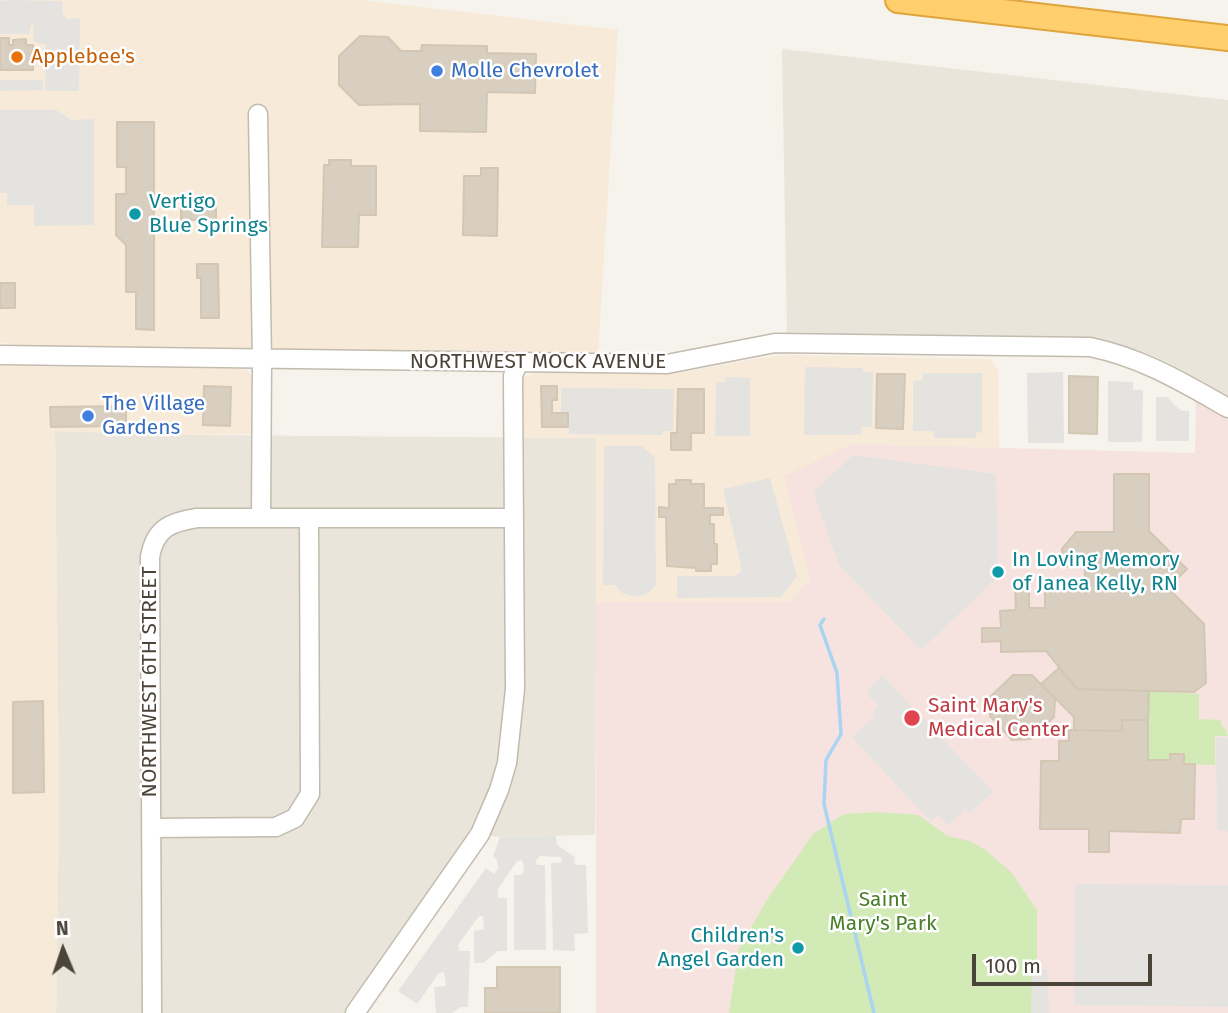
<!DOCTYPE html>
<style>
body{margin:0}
#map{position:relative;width:1228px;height:1013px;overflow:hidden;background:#f6f3ec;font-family:"Fira Sans",sans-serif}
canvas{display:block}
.north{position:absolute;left:28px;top:915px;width:70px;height:70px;-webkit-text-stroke:5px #fff;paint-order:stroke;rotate:358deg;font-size:19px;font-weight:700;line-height:28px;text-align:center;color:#4b4439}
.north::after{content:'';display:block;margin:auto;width:24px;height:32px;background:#4b4439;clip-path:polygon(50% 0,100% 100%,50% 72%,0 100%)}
.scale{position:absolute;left:972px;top:954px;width:180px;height:32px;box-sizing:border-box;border:4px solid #4b4439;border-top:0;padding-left:9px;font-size:21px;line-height:24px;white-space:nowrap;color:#4b4439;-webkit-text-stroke:5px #fff;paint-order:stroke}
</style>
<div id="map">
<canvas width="1228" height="1013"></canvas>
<div class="north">N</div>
<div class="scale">100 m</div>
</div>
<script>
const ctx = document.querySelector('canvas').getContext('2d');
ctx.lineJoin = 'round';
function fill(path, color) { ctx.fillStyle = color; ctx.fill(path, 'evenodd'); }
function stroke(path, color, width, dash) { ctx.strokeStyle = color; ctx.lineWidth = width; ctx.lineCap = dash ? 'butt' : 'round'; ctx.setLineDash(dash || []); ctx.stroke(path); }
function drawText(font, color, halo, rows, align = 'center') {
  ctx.font = font + ' "Fira Sans",sans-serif'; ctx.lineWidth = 5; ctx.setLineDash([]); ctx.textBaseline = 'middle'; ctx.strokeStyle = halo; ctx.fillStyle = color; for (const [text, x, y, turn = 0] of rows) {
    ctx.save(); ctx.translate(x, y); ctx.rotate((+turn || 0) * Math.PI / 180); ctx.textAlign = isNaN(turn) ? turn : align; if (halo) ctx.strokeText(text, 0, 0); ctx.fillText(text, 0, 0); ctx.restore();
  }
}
const residential = new Path2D(`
 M782,49L1228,100V398L1167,362L1146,353L1108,341L1075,337L787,336Z
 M55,431L186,435L597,438L595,835L498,837L480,834L355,1013H56L59,806Z`);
const commercial = new Path2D(`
 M0,0H362L618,30L598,355L27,347L0,342Z
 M787,355L990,359L998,370L999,448H957L810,578L791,601L596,602V438L522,437V378L534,373H677L760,358Z
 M0,366L243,369L249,372L254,384V434L186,435L55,431L59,806L56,1013H0Z`);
const medical = new Path2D(`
 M1196,390L1228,408V1013H596V602L791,601L810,578L784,476L852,444L1195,453Z`);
const green = new Path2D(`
 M1149,691L1199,694V719L1220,720L1222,727H1224L1228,736H1215V765L1184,764L1183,754H1170V760H1148Z
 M879,812L918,815L948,836L970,841L984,849L1011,872L1037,910V1013H729L739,948L767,900L813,834L844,814Z`);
const parking = new Path2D(`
 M8,0L62,1L63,14L67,19L80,18L79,91H45L46,44L34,42L33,25L30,26V34H0V1Z
 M0,80H43V90L0,91Z
 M0,110H56L71,120L94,119V225L34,226V205H7V193H0Z
 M805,367L863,368V372H873L872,427H861V435H804Z
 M1063,372L1064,443H1028L1027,373Z
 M923,373H982V432L976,433V438H934L933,431H913V381L923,380Z
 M726,377L750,378V436H715L716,382H725Z
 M1108,381L1133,382V390H1143L1142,442H1108Z
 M561,388L674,389L673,431H662V435L569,434V412H561Z
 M1156,397H1167L1181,411H1189V441H1156Z
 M604,446H642L655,458L656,585L649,593L635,597L622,593L615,585H603Z
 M853,455L996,474L998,577L921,650L839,565L813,492Z
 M770,478L797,576L781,597L677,598V576H731L737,575L741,571V565L723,489Z
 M882,675L993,792L970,813L965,808L949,825L938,815L931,821L852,738L875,716L873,712L878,705L866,693Z
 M1216,737L1228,738V834L1226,830H1217Z
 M556,836L557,845L575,857L574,861L576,865H586L588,933L574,934L575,951L553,950L551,863H561L562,860L560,857L540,856L535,862L538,865H545L546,950H514V875H522L524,871L523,862L521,860L517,861L498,889V898H507V951H498L483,963H474V931L484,929L483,916H479L458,945L459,951H470L468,1007H461L452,1013H436L434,987L446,986L444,972L439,973L417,1004L398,991L486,868L494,874L498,869L497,860L493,856L500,837Z
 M1075,884L1228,885V1007L1074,1005Z
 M1047,969L1049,1013H1031L1032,970Z`);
const stream = new Path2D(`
 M824,619L820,625L837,673L841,734L826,760L824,804L874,1013`);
const building = new Path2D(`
 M360,36L388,37L401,51H421L422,45L487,46V53L536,54L535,93L487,92L486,132L420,131V104L359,105L339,85V56Z
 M0,38H9V45H13V40L26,39V45H33V70H0Z
 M117,122H154V330L136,329V292H126V245L116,235V194H126V167H117Z
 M329,160H351V166H376V215H359L358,247H322L324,165H329Z
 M481,168H498L497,236L463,235L464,176H481Z
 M181,208H216V220H181Z
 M197,264H218L219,318H201V278H197Z
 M0,283H15V308H0Z
 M877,374H905L903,429L876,428Z
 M1069,376L1098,377L1097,434L1069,433Z
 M204,386L231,387L230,426L203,425Z
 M541,386H557V400H552V413H568V427H542Z
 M678,389H704V433H691V450H671V433H677Z
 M126,406V426L51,427L50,407Z
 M1114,474H1149V531L1187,569L1168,588L1204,624L1206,683L1194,692L1077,689L1046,651L1001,652V641L982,642V628H1001L1000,611L1016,610L1015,588H1029V608H1045V593L1051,583H1085V567H1062V549L1076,532H1114Z
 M676,480H691V484H704V508H723V515H710V524H714V544H717V564H711V571H696V568L667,566L666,517H659V507L669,508V484H676Z
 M1059,668L1077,689L1149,691L1148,720H1122V731L1074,730V717L1041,684Z
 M1013,675H1032L1055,699L1054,717L1031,739L1012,740L990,716L989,698Z
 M43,701L44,792L13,793V702Z
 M1122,720H1148V760H1170V754H1184V764H1195L1194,819H1181L1180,833L1109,831V852H1089V829H1040L1041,761H1059V741H1069V730L1122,731Z
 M497,967H560V1013H485V988H497Z`);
const minor = new Path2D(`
 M258,114L262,360L261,517
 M0,355L667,364L775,343L1090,347C1143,358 1182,382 1228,408
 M151,828L276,827L295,818L310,794L309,518
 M152,1013L150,557C155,528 171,522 197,518H514
 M355,1013L480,834L499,790L507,763L515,689L513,376L518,363`);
const highway = new Path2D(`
 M898,0L1228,38`);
const markers = [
 [17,57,7,"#e8710a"],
 [437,71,7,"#3f7fe0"],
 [135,214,7,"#0f9aa8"],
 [88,416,7,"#3f7fe0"],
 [998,572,7,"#0f9aa8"],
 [912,718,9,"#e0444e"],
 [798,948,7,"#0f9aa8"]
];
const foodNames = [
 ["Applebee's",31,57]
];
const shopNames = [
 ["Molle Chevrolet",451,71],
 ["The Village",102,404],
 ["Gardens",102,428]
];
const cultureNames = [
 ["Vertigo",149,202],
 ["Blue Springs",149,226],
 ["In Loving Memory",1012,560],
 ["of Janea Kelly, RN",1012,584],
 ["Children's",784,936,"right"],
 ["Angel Garden",784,960,"right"]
];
const streetNames = [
 ["NORTHWEST MOCK AVENUE",538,362],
 ["NORTHWEST 6TH STREET",150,682,-90]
];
const healthNames = [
 ["Saint Mary's",928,706],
 ["Medical Center",928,730]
];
const parkNames = [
 ["Saint",883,900],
 ["Mary's Park",883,924]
];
fill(residential, '#eae5da');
fill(commercial, '#f7ead8');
fill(medical, '#f6e3e0');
fill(green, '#d2eab5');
fill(parking, '#e5e3e0');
stroke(stream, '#a9d4f2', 3.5);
fill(building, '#d8cfc1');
stroke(building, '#d3c7b4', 2);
stroke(minor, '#c2bbae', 21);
stroke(highway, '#e0a43c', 28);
stroke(minor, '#fff', 18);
stroke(highway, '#ffcf6e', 24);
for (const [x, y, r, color] of markers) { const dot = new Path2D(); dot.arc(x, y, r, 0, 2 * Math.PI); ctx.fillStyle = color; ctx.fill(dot); stroke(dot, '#fff', 2.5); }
drawText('21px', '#c56008', '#fff', foodNames, 'left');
drawText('21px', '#366cbe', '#fff', shopNames, 'left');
drawText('21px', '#0d838f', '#fff', cultureNames, 'left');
drawText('21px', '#4b4439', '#fff', streetNames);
drawText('21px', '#be3a42', '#fff', healthNames, 'left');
drawText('21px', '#4a7f2a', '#fff', parkNames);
</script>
